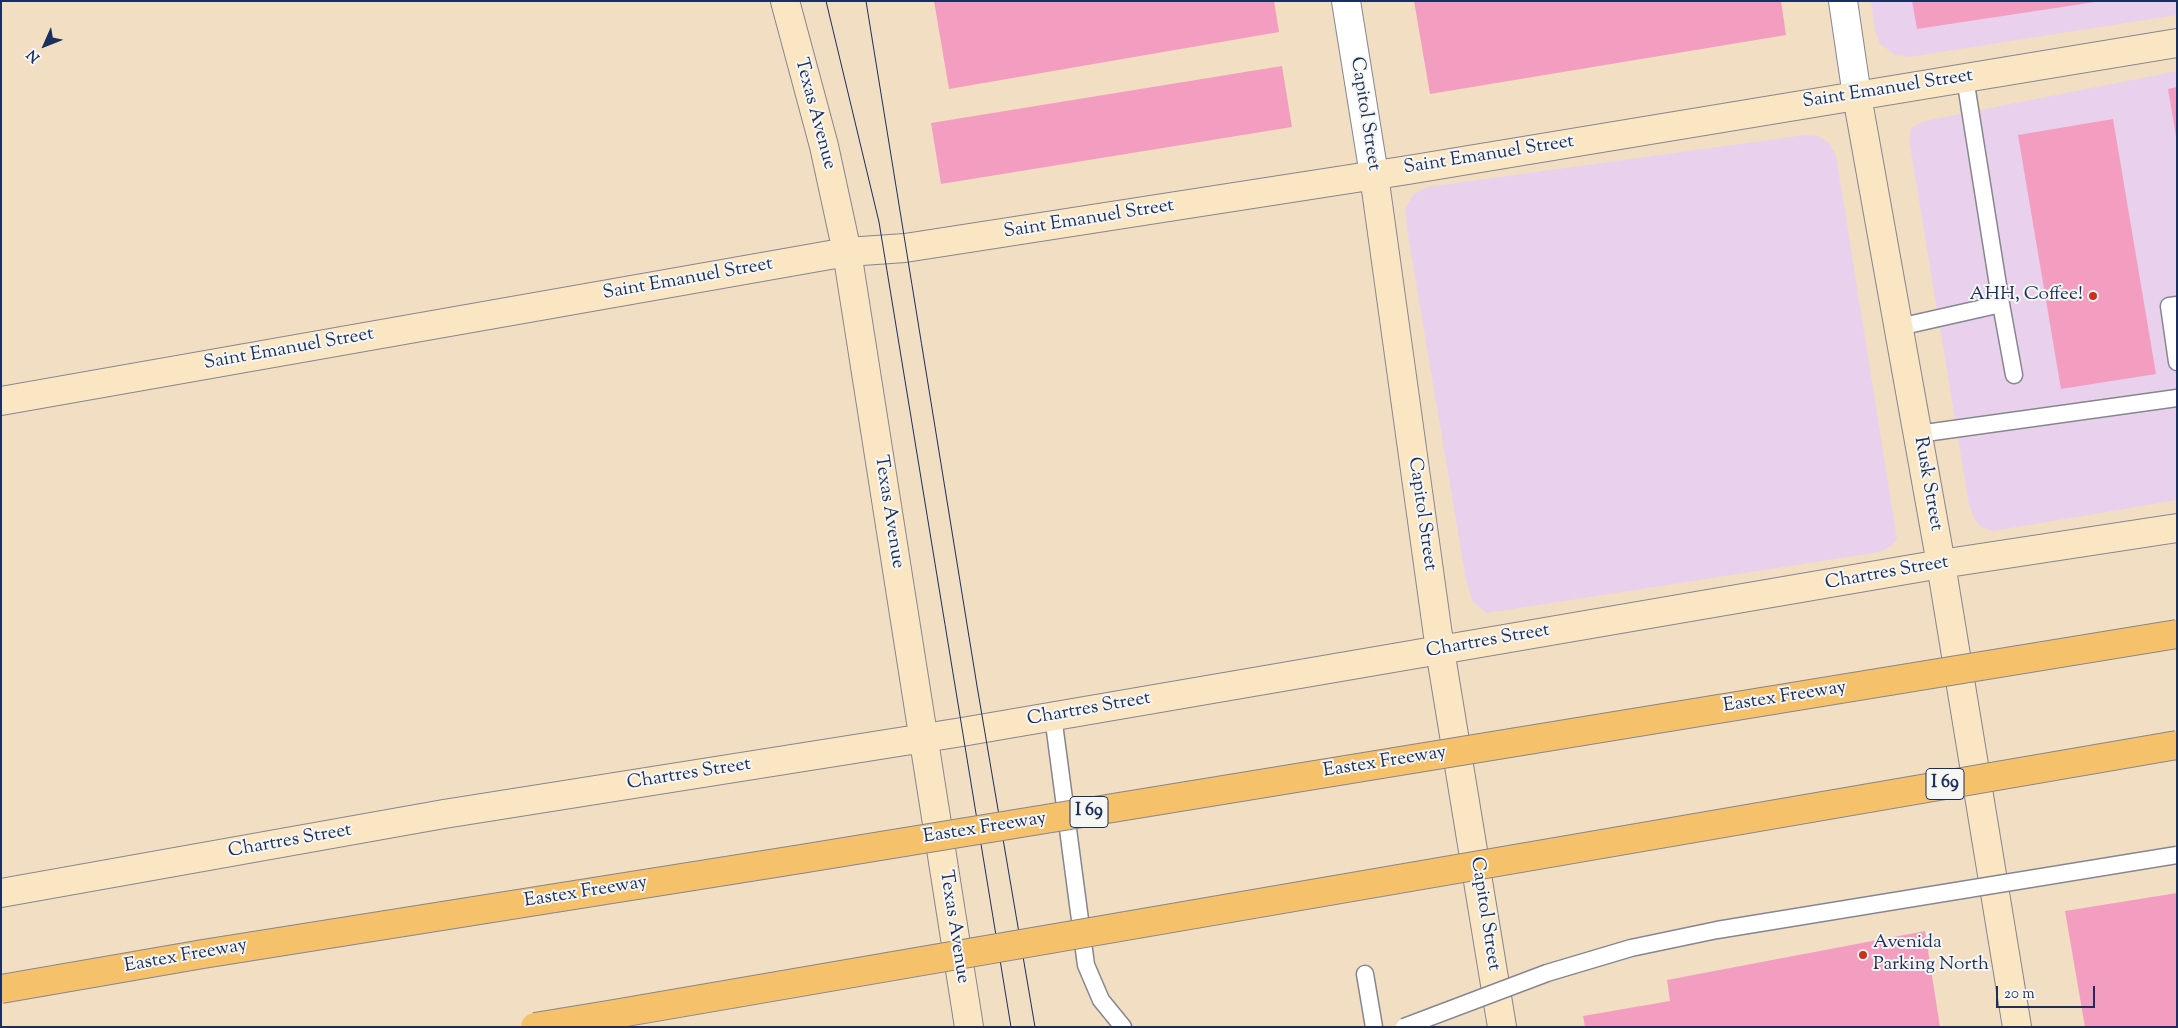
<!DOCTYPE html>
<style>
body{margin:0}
#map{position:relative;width:2178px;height:1028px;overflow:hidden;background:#f2dec2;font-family:"Sorts Mill Goudy",serif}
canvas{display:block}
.frame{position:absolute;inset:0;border:2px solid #1b2f5e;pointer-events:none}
.north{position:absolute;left:20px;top:20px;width:50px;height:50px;-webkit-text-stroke:4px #f6f6f2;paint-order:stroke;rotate:226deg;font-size:14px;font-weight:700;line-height:20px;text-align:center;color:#1b2f5e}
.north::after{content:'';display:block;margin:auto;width:18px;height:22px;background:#1b2f5e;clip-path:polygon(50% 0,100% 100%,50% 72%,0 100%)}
.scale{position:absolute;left:1996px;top:986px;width:99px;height:22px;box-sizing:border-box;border:2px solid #1b2f5e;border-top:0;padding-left:6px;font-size:15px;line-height:18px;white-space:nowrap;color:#1b2f5e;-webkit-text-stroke:4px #f6f6f2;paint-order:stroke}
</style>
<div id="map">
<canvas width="2178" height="1028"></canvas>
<div class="frame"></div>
<div class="north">N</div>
<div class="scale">20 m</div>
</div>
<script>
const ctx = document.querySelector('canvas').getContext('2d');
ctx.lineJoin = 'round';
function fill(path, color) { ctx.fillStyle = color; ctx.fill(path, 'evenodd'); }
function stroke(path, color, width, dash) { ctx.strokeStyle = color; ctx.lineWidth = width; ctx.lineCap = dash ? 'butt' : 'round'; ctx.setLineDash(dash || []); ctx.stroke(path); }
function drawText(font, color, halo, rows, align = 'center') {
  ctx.font = font + ' "Sorts Mill Goudy",serif'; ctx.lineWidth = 4; ctx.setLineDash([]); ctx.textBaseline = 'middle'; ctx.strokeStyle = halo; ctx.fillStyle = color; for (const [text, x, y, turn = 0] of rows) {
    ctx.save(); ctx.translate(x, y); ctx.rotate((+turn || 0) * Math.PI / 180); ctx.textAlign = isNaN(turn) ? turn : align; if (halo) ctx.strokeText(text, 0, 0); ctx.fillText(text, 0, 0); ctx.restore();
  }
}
const built = new Path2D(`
 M1871,1H2177V15L1909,57L1895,55L1880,44L1875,31Z
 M2177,71V500L1993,531L1981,527L1975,520L1969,505L1909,139L1911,128L1925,121Z
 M1805,135L1818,136L1829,143L1836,155L1897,539L1891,546L1880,552L1487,613L1473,602L1466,580L1408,235L1405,209L1414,194L1427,187Z`);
const building = new Path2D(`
 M934,1H1274L1279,32L949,89Z
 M1414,1H1781L1786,35L1430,94Z
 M1912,1H2095V2L1917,29Z
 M1282,66L1292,127L941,184L931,123Z
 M2177,87V136H2176L2168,89Z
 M2113,119L2156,374L2061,389L2018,135Z
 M2177,893V1027H2085L2065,911Z
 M1925,931L1940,1027H1585L1583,1016L1670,1001L1667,980Z`);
const lane = new Path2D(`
 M2001,304L2014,375
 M2177,305L2169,306L2177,362
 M1899,327L2001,304L1965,78
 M1918,434L2177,398
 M1053,716L1086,965L1101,1000L1123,1027
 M1365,974L1374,1027`);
const street = new Path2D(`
 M1346,1L1374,175
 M1843,1L1857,96`);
const secondary = new Path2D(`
 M785,1L824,146L847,252L969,1027
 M1857,96L1941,564L2017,1027
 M1374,175L1440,650L1502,1027
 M1,401L847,252L905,248L1408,170L2177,43
 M1,893L444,814L962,732L1941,564L2177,528`);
const tram = new Path2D(`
 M826,1L879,222L1011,1027
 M866,1L977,686L1035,1027`);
const laneBridge = new Path2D(`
 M1404,1027L1547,973L1631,948L1717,930L2177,855`);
const highwayBridge = new Path2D(`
 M1,989L203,954L801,859L2177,634
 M535,1027C1083,938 1629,837 2177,745`);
const markers = [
 [2093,296,5,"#c8321e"],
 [1863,955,5,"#c8321e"]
];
const shields = [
 [1945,784,38],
 [1089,812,38]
];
const shieldNames = [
 ["I 69",1945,784],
 ["I 69",1089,812]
];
const streetNames = [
 ["Saint Emanuel Street",1888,90,-9],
 ["Texas Avenue",814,114,75],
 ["Capitol Street",1364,114,81],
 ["Saint Emanuel Street",1489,156,-9],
 ["Saint Emanuel Street",1089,220,-9],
 ["Saint Emanuel Street",688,280,-10],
 ["Saint Emanuel Street",289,350,-10],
 ["Rusk Street",1927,484,80],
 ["Texas Avenue",888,512,81],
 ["Capitol Street",1421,514,82],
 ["Chartres Street",1887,574,-10],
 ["Chartres Street",1488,642,-10],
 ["Eastex Freeway",1785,698,-9],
 ["Chartres Street",1089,710,-10],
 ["Eastex Freeway",1385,763,-9],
 ["Chartres Street",689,775,-9],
 ["Eastex Freeway",985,829,-9],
 ["Chartres Street",290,842,-10],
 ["Eastex Freeway",586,893,-9],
 ["Capitol Street",1484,914,81],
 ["Texas Avenue",953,927,81],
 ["Eastex Freeway",186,957,-10]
];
const poiNames = [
 ["AHH, Coffee!",2083,296],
 ["Avenida",1873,944,"left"],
 ["Parking North",1873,966,"left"]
];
fill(built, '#e9d1ed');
fill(building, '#f39ec0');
stroke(lane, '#868690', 19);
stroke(street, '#868690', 30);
stroke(secondary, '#868690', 30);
stroke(lane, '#fff', 16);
stroke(street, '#fff', 28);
stroke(secondary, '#fbe6c4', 28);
stroke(tram, '#1b2f5e', 1);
stroke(laneBridge, '#868690', 19, []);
stroke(highwayBridge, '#868690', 30, []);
stroke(laneBridge, '#fff', 16);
stroke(highwayBridge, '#f5c16b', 28);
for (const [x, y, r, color] of markers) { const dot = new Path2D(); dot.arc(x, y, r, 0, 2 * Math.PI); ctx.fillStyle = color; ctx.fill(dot); stroke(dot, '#f6f6f2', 2); }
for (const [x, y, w] of shields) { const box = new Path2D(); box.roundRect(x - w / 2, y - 15.5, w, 31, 4); ctx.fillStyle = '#f6f6f2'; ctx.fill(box); stroke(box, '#1b2f5e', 1); }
drawText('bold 18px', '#1b2f5e', null, shieldNames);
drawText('19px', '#1b2f5e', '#f6f6f2', streetNames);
drawText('19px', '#1b2f5e', '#f6f6f2', poiNames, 'right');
</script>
